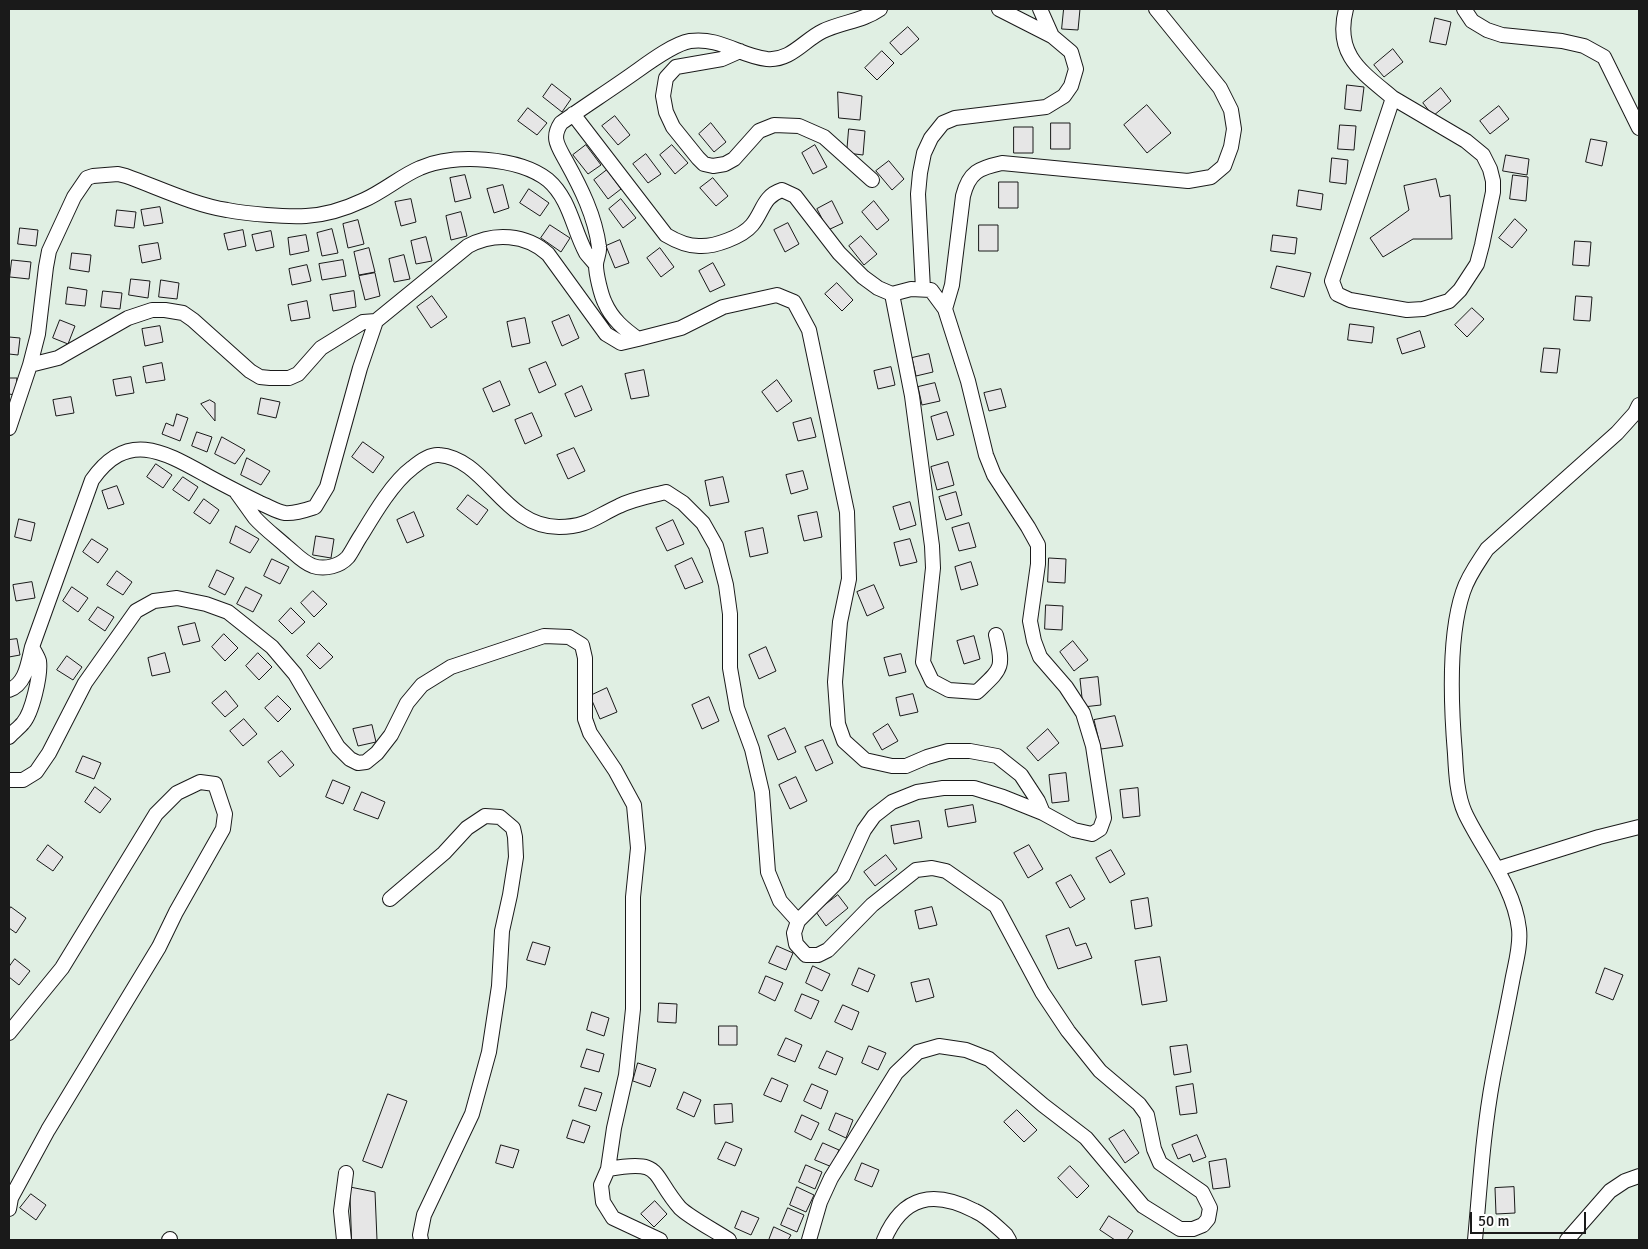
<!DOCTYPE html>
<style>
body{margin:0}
#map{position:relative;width:1648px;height:1249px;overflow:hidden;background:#fff;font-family:Signika,sans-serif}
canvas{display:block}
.frame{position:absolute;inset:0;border:10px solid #1a1a1a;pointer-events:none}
.scale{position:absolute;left:1470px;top:1212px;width:116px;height:22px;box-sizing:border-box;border:2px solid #1a1a1a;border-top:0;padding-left:6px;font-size:15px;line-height:18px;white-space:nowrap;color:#1a1a1a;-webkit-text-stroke:4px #fff;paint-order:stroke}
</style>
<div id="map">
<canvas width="1648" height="1249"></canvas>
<div class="frame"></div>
<div class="scale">50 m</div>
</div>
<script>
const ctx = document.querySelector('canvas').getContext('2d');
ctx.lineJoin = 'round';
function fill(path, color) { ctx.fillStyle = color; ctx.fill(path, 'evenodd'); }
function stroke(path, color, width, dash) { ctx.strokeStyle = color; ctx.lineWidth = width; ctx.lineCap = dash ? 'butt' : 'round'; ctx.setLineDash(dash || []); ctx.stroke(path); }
const green = new Path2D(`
 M9,9H1639V1240H9Z`);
const building = new Path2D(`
 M1064,9H1080L1078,30L1062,29Z
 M1435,18L1451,22L1446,45L1430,42Z
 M908,27L919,39L901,55L890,43Z
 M1393,49L1403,62L1384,77L1374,65Z
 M882,51L894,63L877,80L865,68Z
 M552,84L571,99L562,112L543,97Z
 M1347,85L1364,87L1361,111L1345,109Z
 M1441,88L1451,101L1433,116L1423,103Z
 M838,92L862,96L860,120L839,118Z
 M1147,105L1171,133L1147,153L1124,125Z
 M1499,106L1509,119L1490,134L1480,121Z
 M528,108L547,123L537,135L518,121Z
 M615,116L630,135L618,145L602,126Z
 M711,123L726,142L714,152L699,134Z
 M1051,123H1070V149H1051Z
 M1340,125L1356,126L1354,150L1338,149Z
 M1014,127H1033V153H1014Z
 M849,129L865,131L863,155L847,153Z
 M1591,139L1607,142L1602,166L1586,162Z
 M586,145L601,165L588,174L573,155Z
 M672,145L688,163L675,174L660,155Z
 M815,145L827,167L813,174L802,153Z
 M646,154L661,174L648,183L633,164Z
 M1506,155L1529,159L1527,175L1503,171Z
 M1332,158L1348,160L1346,184L1330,182Z
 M889,161L904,179L892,190L876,171Z
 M607,170L621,189L608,199L594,180Z
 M465,175L471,198L455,202L450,178Z
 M1513,175L1528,177L1526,201L1510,199Z
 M713,178L728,196L716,206L700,188Z
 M1436,179L1440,197L1450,195L1452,239H1413L1383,257L1370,238L1409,210L1404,186Z
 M999,182H1018V208H999Z
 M503,185L509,208L494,213L487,189Z
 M529,189L549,203L540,216L520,203Z
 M1299,190L1323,194L1321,210L1297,206Z
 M411,199L416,222L401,226L395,202Z
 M621,199L636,218L623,228L609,209Z
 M832,201L843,223L828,230L817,209Z
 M874,201L889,220L877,230L862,212Z
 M160,207L163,223L144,226L141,210Z
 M117,210L136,212L134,228L115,226Z
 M461,212L467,236L451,240L446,216Z
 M1515,219L1527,230L1512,248L1499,238Z
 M358,220L364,244L348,248L343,224Z
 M788,223L799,244L785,252L774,230Z
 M550,225L570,238L561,252L541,238Z
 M979,225H998V251H979Z
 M20,228L38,230L36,246L18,244Z
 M332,229L338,253L322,256L317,233Z
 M243,230L246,246L228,250L224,234Z
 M271,231L274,247L256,251L252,235Z
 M306,235L309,251L290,255L288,238Z
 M1273,235L1297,238L1295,254L1271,251Z
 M861,236L877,254L864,265L849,246Z
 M426,237L432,261L416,264L411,241Z
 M620,240L629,263L615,268L606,246Z
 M1575,241L1591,242L1589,266L1573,265Z
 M158,243L161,259L142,263L139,246Z
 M369,248L375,272L359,275L354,252Z
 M660,248L674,267L661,277L647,258Z
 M72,253L91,255L89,272L70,269Z
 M404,255L410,279L394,282L389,259Z
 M12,260L31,262L29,279L10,277Z
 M343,260L346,276L322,280L319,264Z
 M713,263L725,285L710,292L699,271Z
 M307,265L311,281L292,285L289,269Z
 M1277,266L1311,273L1304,297L1271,288Z
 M375,273L380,296L365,300L359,276Z
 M131,279L150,281L148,298L129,295Z
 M161,280L179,283L177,299L159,297Z
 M837,283L853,300L842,311L825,294Z
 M68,287L87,290L85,306L66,304Z
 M103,291L122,293L120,309L101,307Z
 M354,291L356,307L333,311L330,295Z
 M432,296L447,317L431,328L417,307Z
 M1576,296L1592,297L1590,321L1574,320Z
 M307,301L310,318L291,321L288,305Z
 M1472,308L1484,319L1467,337L1455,325Z
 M569,315L579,338L562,346L552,322Z
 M525,318L530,343L512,347L507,322Z
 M60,320L75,326L68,344L53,338Z
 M1350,324L1374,327L1372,343L1348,340Z
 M160,326L163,342L145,346L142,329Z
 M1420,331L1425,347L1402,354L1397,339Z
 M9,337L20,338L18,355L9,354Z
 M1544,348L1560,349L1557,373L1541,372Z
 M929,354L933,372L916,376L912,358Z
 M546,362L556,385L539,393L529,369Z
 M162,363L165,380L146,383L143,367Z
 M891,367L895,385L878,389L874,371Z
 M644,370L649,396L631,399L625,374Z
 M131,377L134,393L116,396L113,380Z
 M9,378H17L15,395L9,394Z
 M777,380L792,401L777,412L762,392Z
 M500,381L510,405L493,412L483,389Z
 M935,383L940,401L922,405L918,387Z
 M582,386L592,410L575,417L565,394Z
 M1001,389L1006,407L989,411L984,393Z
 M71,397L74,413L56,416L53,400Z
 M261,398L280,402L276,418L258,414Z
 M210,400L215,403V421L201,404Z
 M947,412L954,435L937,440L931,417Z
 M532,413L542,436L525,444L515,420Z
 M177,414L188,418L180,441L162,434L166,423L173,426Z
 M811,418L816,437L798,441L793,423Z
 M197,432L212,437L207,452L192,446Z
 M222,437L245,450L235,464L215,454Z
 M363,442L384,457L373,473L352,457Z
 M574,448L585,471L568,479L557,455Z
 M247,458L270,471L261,485L241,475Z
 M948,462L954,485L937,490L931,467Z
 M156,464L172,475L163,488L147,477Z
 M803,471L808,489L791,494L786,475Z
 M183,477L198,487L189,501L173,490Z
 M723,477L729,502L710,506L705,481Z
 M117,486L124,504L108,509L102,491Z
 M956,492L962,515L946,520L939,497Z
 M468,495L488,510L477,525L457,509Z
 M204,499L219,510L210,524L194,513Z
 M910,502L916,525L900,530L893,507Z
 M414,512L424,536L407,543L397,520Z
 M817,512L822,537L804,541L798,516Z
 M19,519L35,523L31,541L15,537Z
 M673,520L684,544L667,551L656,528Z
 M969,523L976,547L959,551L952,528Z
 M236,526L259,539L250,553L230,543Z
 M763,528L768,553L750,557L745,532Z
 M316,536L334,539L331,558L313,555Z
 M92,539L108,549L98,563L83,552Z
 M910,539L917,562L900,566L894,543Z
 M692,558L703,582L685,589L675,566Z
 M1049,558L1066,559L1065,583L1048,582Z
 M272,559L289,567L280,584L264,576Z
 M971,562L978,585L961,590L955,567Z
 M217,570L234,578L225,595L209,587Z
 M117,571L132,582L123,595L107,585Z
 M32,582L35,598L16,601L13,585Z
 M874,585L884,608L867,616L857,592Z
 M72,587L88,598L78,612L63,601Z
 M246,587L262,595L253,612L237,604Z
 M313,591L327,604L314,617L301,603Z
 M1046,605L1063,606L1062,630L1045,629Z
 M98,607L114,617L105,631L89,620Z
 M291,608L305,622L292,634L279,621Z
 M195,623L200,641L183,645L178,627Z
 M224,634L238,648L225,661L212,647Z
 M974,636L980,659L964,664L957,641Z
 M17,639L20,655L9,657V640Z
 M1073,641L1088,660L1074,671L1060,652Z
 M319,643L333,657L320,669L307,656Z
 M766,647L776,671L759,679L749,655Z
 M165,653L170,672L152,676L148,658Z
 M258,653L272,667L259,680L246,666Z
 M901,654L906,672L889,676L884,658Z
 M67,656L82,667L73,680L57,670Z
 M1098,677L1101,705L1083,707L1080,679Z
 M607,688L617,712L600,719L590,696Z
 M226,691L238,706L225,717L212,703Z
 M913,694L918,712L900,716L896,698Z
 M278,696L291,709L278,722L265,708Z
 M709,697L719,721L702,729L692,705Z
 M1115,716L1123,746L1101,749L1094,720Z
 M244,719L257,734L243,746L230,731Z
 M888,724L898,741L882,750L873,734Z
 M372,725L376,742L358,746L353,729Z
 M785,728L796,752L778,760L768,736Z
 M1048,729L1059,743L1038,761L1027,748Z
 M823,740L833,763L816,771L805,747Z
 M282,751L294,765L280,777L268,762Z
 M83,756L101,763L94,779L76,772Z
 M1066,773L1069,801L1052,803L1049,775Z
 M796,777L807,801L790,809L779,785Z
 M333,780L350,787L343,804L326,797Z
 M95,787L111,799L100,813L85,802Z
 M1138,788L1140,816L1123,818L1120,790Z
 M362,792L385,802L378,819L354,810Z
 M973,805L976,822L948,827L945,810Z
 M919,821L922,838L894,844L891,826Z
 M48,845L63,857L53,871L37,860Z
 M1029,845L1043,869L1028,878L1014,853Z
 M1111,850L1125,874L1110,883L1096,858Z
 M886,855L897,869L875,886L864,872Z
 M1071,875L1085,899L1070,908L1056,883Z
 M838,895L848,908L826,926L816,912Z
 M1148,898L1152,926L1135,929L1131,901Z
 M11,907L26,918L16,933L9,928V910Z
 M932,907L937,925L919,929L915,911Z
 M1069,928L1076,946L1086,943L1092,958L1058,969L1046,936Z
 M533,942L550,947L545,965L527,960Z
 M777,946L793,953L786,970L769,963Z
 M1160,957L1167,1001L1142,1005L1135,961Z
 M15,959L30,971L19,985L9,977V967Z
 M813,966L830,974L822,991L806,983Z
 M859,968L875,975L868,992L852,985Z
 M1605,968L1623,975L1613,1000L1596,993Z
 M766,976L783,983L775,1001L759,993Z
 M929,979L934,997L916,1002L911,983Z
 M802,994L819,1001L811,1019L795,1011Z
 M659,1003L677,1004L676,1023L658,1022Z
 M843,1005L859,1012L852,1030L835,1022Z
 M592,1012L609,1018L604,1036L587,1030Z
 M719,1026H737V1045H719Z
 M786,1038L802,1045L795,1062L778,1055Z
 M1187,1045L1191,1072L1174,1075L1170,1047Z
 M869,1046L886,1053L878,1070L862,1063Z
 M587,1049L604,1054L599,1072L581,1067Z
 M827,1051L843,1058L836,1075L819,1068Z
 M638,1063L656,1069L650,1087L633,1081Z
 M772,1078L788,1085L781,1102L764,1095Z
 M812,1084L828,1091L821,1109L804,1101Z
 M1193,1084L1197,1113L1180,1115L1176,1087Z
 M585,1088L602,1093L596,1111L579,1106Z
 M684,1092L701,1100L694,1117L677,1109Z
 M388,1094L407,1101L382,1168L363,1161Z
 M732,1104L733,1122L715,1124L714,1105Z
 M1017,1110L1037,1130L1024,1142L1004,1122Z
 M836,1113L853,1120L846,1138L829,1130Z
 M802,1115L819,1123L811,1140L795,1132Z
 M573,1120L590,1126L584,1143L567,1138Z
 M1124,1130L1139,1153L1125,1163L1109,1139Z
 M1197,1135L1206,1157L1193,1162L1190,1154L1178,1159L1172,1145Z
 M726,1142L742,1149L735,1166L718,1159Z
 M823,1143L839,1150L832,1167L815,1160Z
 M501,1145L519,1150L513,1168L496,1163Z
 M1226,1159L1230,1187L1213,1189L1209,1162Z
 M862,1163L879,1170L872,1187L855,1180Z
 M806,1165L822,1172L815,1189L799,1182Z
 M1070,1166L1089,1186L1077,1198L1058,1178Z
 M350,1187L375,1192L377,1240H352Z
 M797,1187L814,1195L806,1212L790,1205Z
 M1514,1187L1515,1213L1496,1214L1495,1188Z
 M31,1194L46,1205L36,1220L20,1208Z
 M655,1201L667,1214L654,1227L641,1214Z
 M788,1208L804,1215L797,1232L781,1225Z
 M742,1211L759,1218L751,1235L735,1228Z
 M1109,1216L1133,1231L1127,1240H1115L1100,1230Z
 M774,1227L791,1235L788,1240H769Z`);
const street = new Path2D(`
 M880,9C863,21 842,22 823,31C804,40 791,61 767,59C739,56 721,37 690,41C673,44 648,63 634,73C610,90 585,106 561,123C551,138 558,146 566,161C581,188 595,216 599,247C600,253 596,259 596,265C596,274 601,295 605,303C612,319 624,329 638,339L681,328L723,307L777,295L794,302L809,330L847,512L849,579L840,622L835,682L838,724L844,741L865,760L892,766H906L927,757L948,751H970L997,756L1021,775L1038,801L1043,813
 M1040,9L1052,36
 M1346,9C1334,55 1362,72 1393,98
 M1464,9L1472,21L1487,30L1502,35L1562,41L1584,46L1604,57L1639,128
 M740,51L722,59L676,67L666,78L663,96L666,112L673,127L698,158L704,164L713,166L725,164L734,159L759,131L774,125L799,126L824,137L872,180
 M1393,98L1466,141L1483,155L1490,169L1493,181V192L1482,245L1477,264L1460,290L1449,301L1423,309L1407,310L1350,300L1337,294L1332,281Z
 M573,114L666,235C676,241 686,246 699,246C714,247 742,237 752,225C763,212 763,196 782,190L795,196L839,253L863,277L878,288L892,294L911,289L931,290L945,309L968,381L986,455L994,475L1028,527L1038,545V564L1030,621L1034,641L1040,657L1066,687L1083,713L1093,746L1104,818L1100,829L1092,834L1074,830L1043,813L1003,797L974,788H943L917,792L892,802L874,816L864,830L843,876L798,921L794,933L796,944L806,955H818L828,950L872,905L916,870L932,868L946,871L996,906L1042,992L1068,1031L1100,1071L1139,1104L1147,1115L1154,1149L1160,1163L1202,1192L1210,1208L1208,1219L1203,1225L1193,1229H1180L1143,1206L1086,1138L1043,1105L989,1059L966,1050L939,1046L918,1052L896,1073L831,1178L820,1202L809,1240
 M923,289L918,194L920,173L924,153L931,138L943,123L955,118L1046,107L1064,96L1071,86L1076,69L1071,52L1052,36L999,9
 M892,294L912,396L932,546L933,568L923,662L932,681L949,690L977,692C1002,668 1004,669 996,635
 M945,309L952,285L963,196C969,172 979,168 1002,163L1188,181L1211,177L1224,166L1231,147L1234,129L1231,110L1220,88L1156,9
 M30,365L58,358L128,318L152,310H165L183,313L193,320L250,371L260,377L270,378H289L298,374L321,348L363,322L376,321
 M9,428L30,365L38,334L46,267L49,251L74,197L87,178L93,176L118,174L126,176C157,187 194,205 227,210C248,214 284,217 306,216C325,215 347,208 364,200C384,191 401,176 420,168C453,153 519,157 548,180C570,199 573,229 586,253C589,257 593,261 596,265
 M237,493C243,501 249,510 255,518C264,528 276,537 286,546C295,553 302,562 313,566C325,570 340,566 348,557C353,550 357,541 362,534C374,514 393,482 412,468C419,462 430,454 439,455C487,459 503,527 559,527C587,527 595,517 619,506C633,499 650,496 666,492L683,503L703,523L716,546L726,585L730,614V668L737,708L752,749L762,792L768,872L780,901L798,921
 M9,690C26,684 28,663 32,647L92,480C127,430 163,451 206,475C224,485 242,494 260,503C268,506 277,512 285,513C295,514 306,510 315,507L327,487L360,368L376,321L468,246C494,232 526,234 548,254L606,334L621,343L638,339
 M9,737C13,732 19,728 23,723C32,713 41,675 39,661C38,657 34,651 32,647
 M9,780H23L36,772L49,753L85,683L136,611L154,601L177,598L206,604L228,612L272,647L295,674L338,747L350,759L358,763L366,762L377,753L391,735L407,703L422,685L451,667L544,636L569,637L582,645L585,658V719L590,733L615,770L634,805L638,848L633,897V1009L626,1075L614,1128L608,1169L601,1185L603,1202L613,1218L660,1240
 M1497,869L1599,837L1639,827
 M390,899L444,853L467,828L485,816L500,817L513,828L515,837L516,857L510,895L502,931L499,986L489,1052L472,1114L424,1215L420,1235L421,1240
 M9,1033L62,968L156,814L177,793L200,782L215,784L225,814L223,829L176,912L159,947L48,1130L11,1198L9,1209
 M608,1169C664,1159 650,1173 680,1208C689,1217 717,1232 729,1240
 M169,1240L170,1239
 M344,1240L341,1211L346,1173
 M884,1240C903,1195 934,1190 975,1211C987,1216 997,1227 1006,1235L1009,1240
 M1475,1240C1480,1186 1483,1132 1493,1078C1499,1046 1506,1014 1512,982C1515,965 1521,946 1519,929C1514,886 1483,851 1465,813C1457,795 1456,773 1455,754C1451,706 1448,637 1463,592C1468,576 1478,563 1487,549L1617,433L1635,413L1639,405
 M1567,1240L1610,1191L1625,1181L1639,1176`);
fill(green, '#e0efe3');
stroke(green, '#6a6a6a', 1);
fill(building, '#e6e6e6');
stroke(building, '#1a1a1a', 1);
stroke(street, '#1a1a1a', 16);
stroke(street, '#fff', 14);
</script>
